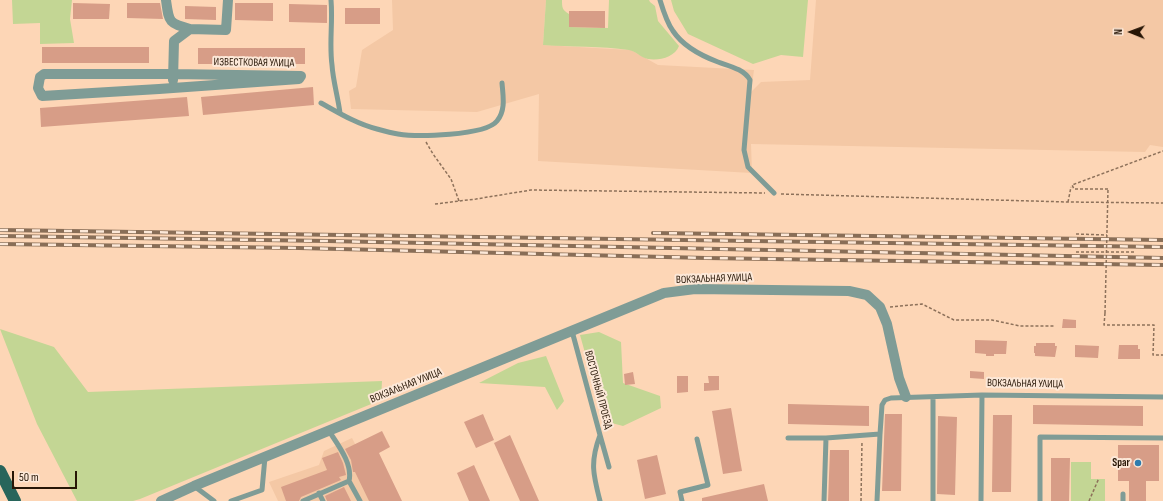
<!DOCTYPE html>
<meta charset="utf-8">
<style>
body{margin:0}
#map{position:relative;width:1163px;height:501px;overflow:hidden;background:#fdd6b6;font-family:"Sofia Sans Condensed",sans-serif}
canvas{display:block}
.north{position:absolute;left:1111px;top:12px;width:40px;height:40px;-webkit-text-stroke:3px #fce8d8;paint-order:stroke;rotate:271deg;font-size:11px;font-weight:700;line-height:16px;text-align:center;color:#271606}
.north::after{content:'';display:block;margin:auto;width:14px;height:18px;background:#271606;clip-path:polygon(50% 0,100% 100%,50% 72%,0 100%)}
.scale{position:absolute;left:12px;top:471px;width:65px;height:18px;box-sizing:border-box;border:2px solid #271606;border-top:0;padding-left:5px;font-size:12px;line-height:14px;white-space:nowrap;color:#271606;-webkit-text-stroke:3px #fce8d8;paint-order:stroke}
</style>
<div id="map">
<canvas width="1163" height="501"></canvas>
<div class="north">N</div>
<div class="scale">50 m</div>
</div>
<script>
const ctx = document.querySelector('canvas').getContext('2d');
ctx.lineJoin = 'round';
function fill(path, color) { ctx.fillStyle = color; ctx.fill(path, 'evenodd'); }
function stroke(path, color, width, dash) { ctx.strokeStyle = color; ctx.lineWidth = width; ctx.lineCap = dash ? 'butt' : 'round'; ctx.setLineDash(dash || []); ctx.stroke(path); }
function drawText(font, color, halo, rows, align = 'center') {
  ctx.font = font + ' "Sofia Sans Condensed",sans-serif'; ctx.lineWidth = 4; ctx.setLineDash([]); ctx.textBaseline = 'middle'; ctx.strokeStyle = halo; ctx.fillStyle = color; for (const [text, x, y, turn = 0] of rows) {
    ctx.save(); ctx.translate(x, y); ctx.rotate((+turn || 0) * Math.PI / 180); ctx.textAlign = isNaN(turn) ? turn : align; if (halo) ctx.strokeText(text, 0, 0); ctx.fillText(text, 0, 0); ctx.restore();
  }
}
const built = new Path2D(`
 M392,0H546L543,45L631,50L658,65L754,70L751,92L761,82L810,80L816,0H1163V147L1150,145L1145,152L751,144L752,173L538,161L539,94L477,112L351,109L349,91L356,87L362,50L393,30Z
 M352,438L384,501H278L269,482L319,465L324,451Z`);
const green = new Path2D(`
 M12,0H72L70,19L74,43L40,44V23L13,24Z
 M546,0H562C562,7 562,10 569,14V27L608,28L609,0H649L650,2L655,6L658,21L679,46C675,57 659,61 648,59C641,58 636,51 629,50C601,46 571,47 543,45Z
 M671,0H808L803,57L781,55L753,64L688,34L674,11Z
 M0,329L54,347L88,392L382,381L381,400L140,499L133,501H77L37,424Z
 M599,332L621,342L623,383L660,396L661,408L623,426L604,421L580,335Z
 M546,356L564,401L557,410L545,387L479,383L518,363Z
 M1071,462H1091V479H1105V501H1071Z`);
const building = new Path2D(`
 M73,3L110,4L109,19H73Z
 M127,3H160L163,19L127,18Z
 M235,3H273V21L235,20Z
 M289,4L327,5V23L289,22Z
 M185,6L216,7V20L185,19Z
 M345,8H380V24H345Z
 M569,11H605V28L569,27Z
 M42,47H149V63H42Z
 M198,48H305V64H198Z
 M313,87L314,105L203,115L201,97Z
 M187,97L189,116L41,127L40,108Z
 M1063,319L1076,320V328H1062Z
 M975,340L1007,341L1006,354H994V356H986V354L975,353Z
 M1036,343H1055V346H1057L1055,357L1035,356V353H1034V346H1036Z
 M1075,345L1099,346L1098,358L1075,357Z
 M1119,345H1138V349H1140V359H1118Z
 M970,371L984,372V379L970,378Z
 M633,372L635,384L625,385L624,374Z
 M677,376H688V392L677,393Z
 M708,376H719V390L704,391V383H709Z
 M788,404L869,406V426L788,424Z
 M1033,405L1143,406V426L1033,424Z
 M731,408L742,471L723,474L712,411Z
 M483,414L494,440L476,448L464,422Z
 M885,414H902L901,491H882Z
 M993,415H1012L1011,492H992Z
 M938,416L957,417L955,495L937,494Z
 M382,431L390,447L379,453L402,501H369L355,472H353L351,460L345,449Z
 M510,435L539,501H520L494,443Z
 M1118,445H1159V481H1146V501H1129V481H1118Z
 M830,450H849V501H828Z
 M338,452L343,463L346,475L339,477L341,480L301,497L299,501H286L281,487L327,470L322,458Z
 M657,455L666,494L645,499L637,460Z
 M1051,458H1070L1069,501H1051Z
 M474,465L490,501H469L457,473Z
 M764,484L768,501H702V498Z
 M344,487L351,501H327L325,496Z`);
const path = new Path2D(`
 M426,142L433,154L451,179L459,201
 M1108,189H1074L1072,185L1163,151
 M781,194L1068,202L1163,203
 M1068,202L1071,187
 M435,204L476,199L531,190L765,193
 M1076,234L1107,235
 M1076,252H1135
 M890,307L922,304L954,320H992L1020,326H1055
 M1105,313L1104,325H1154L1153,355H1163
 M861,501L862,441
 M1089,501L1099,478`);
const lane = new Path2D(`
 M331,0C333,22 329,43 332,65C333,81 338,97 340,113
 M660,0C663,10 667,23 673,31C683,46 702,56 718,62C729,66 744,69 750,80L744,150L748,167L774,193
 M321,103C339,113 357,124 377,129C384,131 391,133 398,134C416,137 485,136 497,121C506,110 503,96 502,83
 M572,331L600,435C590,462 593,474 600,501
 M329,431C338,445 353,464 349,481
 M600,435L609,467
 M788,438H826
 M194,486L214,501
 M319,493L323,501
 M1123,494V501
 M231,501L262,490L265,457
 M303,501L349,481L360,501
 M682,501L680,492L708,485L697,439
 M824,501L826,438L880,434
 M877,501L880,434L882,405L885,400L891,398L982,395L1163,397
 M933,501V397
 M981,501L982,395
 M1040,501V437L1163,438`);
const street = new Path2D(`
 M166,0C169,22 168,23 190,29
 M44,74H173L301,76L299,79L159,89L42,96L38,88L40,77Z
 M173,80L174,41L190,29L226,30L228,0
 M161,501L194,486L664,293L695,289L849,291L867,295L880,307L887,324L899,378L906,397`);
const primary = new Path2D(`
 M0,471L15,501`);
const rail = new Path2D(`
 M0,230L1163,247
 M653,233L1163,240
 M0,236L327,241L1163,258
 M0,244L299,248L706,258L1163,265`);
const pathBridge = new Path2D(`
 M1105,313L1108,189`);
const markers = [
 [1138,463,4,"#2e7cae"]
];
const streetNames = [
 ["ИЗВЕСТКОВАЯ УЛИЦА",254,63,1],
 ["ВОКЗАЛЬНАЯ УЛИЦА",714,279,-2],
 ["ВОКЗАЛЬНАЯ УЛИЦА",1025,384,1],
 ["ВОКЗАЛЬНАЯ УЛИЦА",406,386,-22],
 ["ВОСТОЧНЫЙ ПРОЕЗД",598,390,75]
];
const poiNames = [
 ["Spar",1130,463]
];
fill(built, '#f4c8a5');
fill(green, '#c3d694');
fill(building, '#d79d87');
stroke(path, '#8d715a', 1.5, [3, 2]);
stroke(lane, '#7f9c96', 5);
stroke(street, '#7f9c96', 10);
stroke(primary, '#28655b', 12);
stroke(rail, '#896e57', 4);
stroke(rail, '#fce8d8', 2.5, [8]);
stroke(pathBridge, '#8d715a', 1.5, [3, 2]);
for (const [x, y, r, color] of markers) { const dot = new Path2D(); dot.arc(x, y, r, 0, 2 * Math.PI); ctx.fillStyle = color; ctx.fill(dot); stroke(dot, '#fce8d8', 1.5); }
drawText('11px', '#271606', '#fce8d8', streetNames);
drawText('bold 11px', '#271606', '#fce8d8', poiNames, 'right');
</script>
